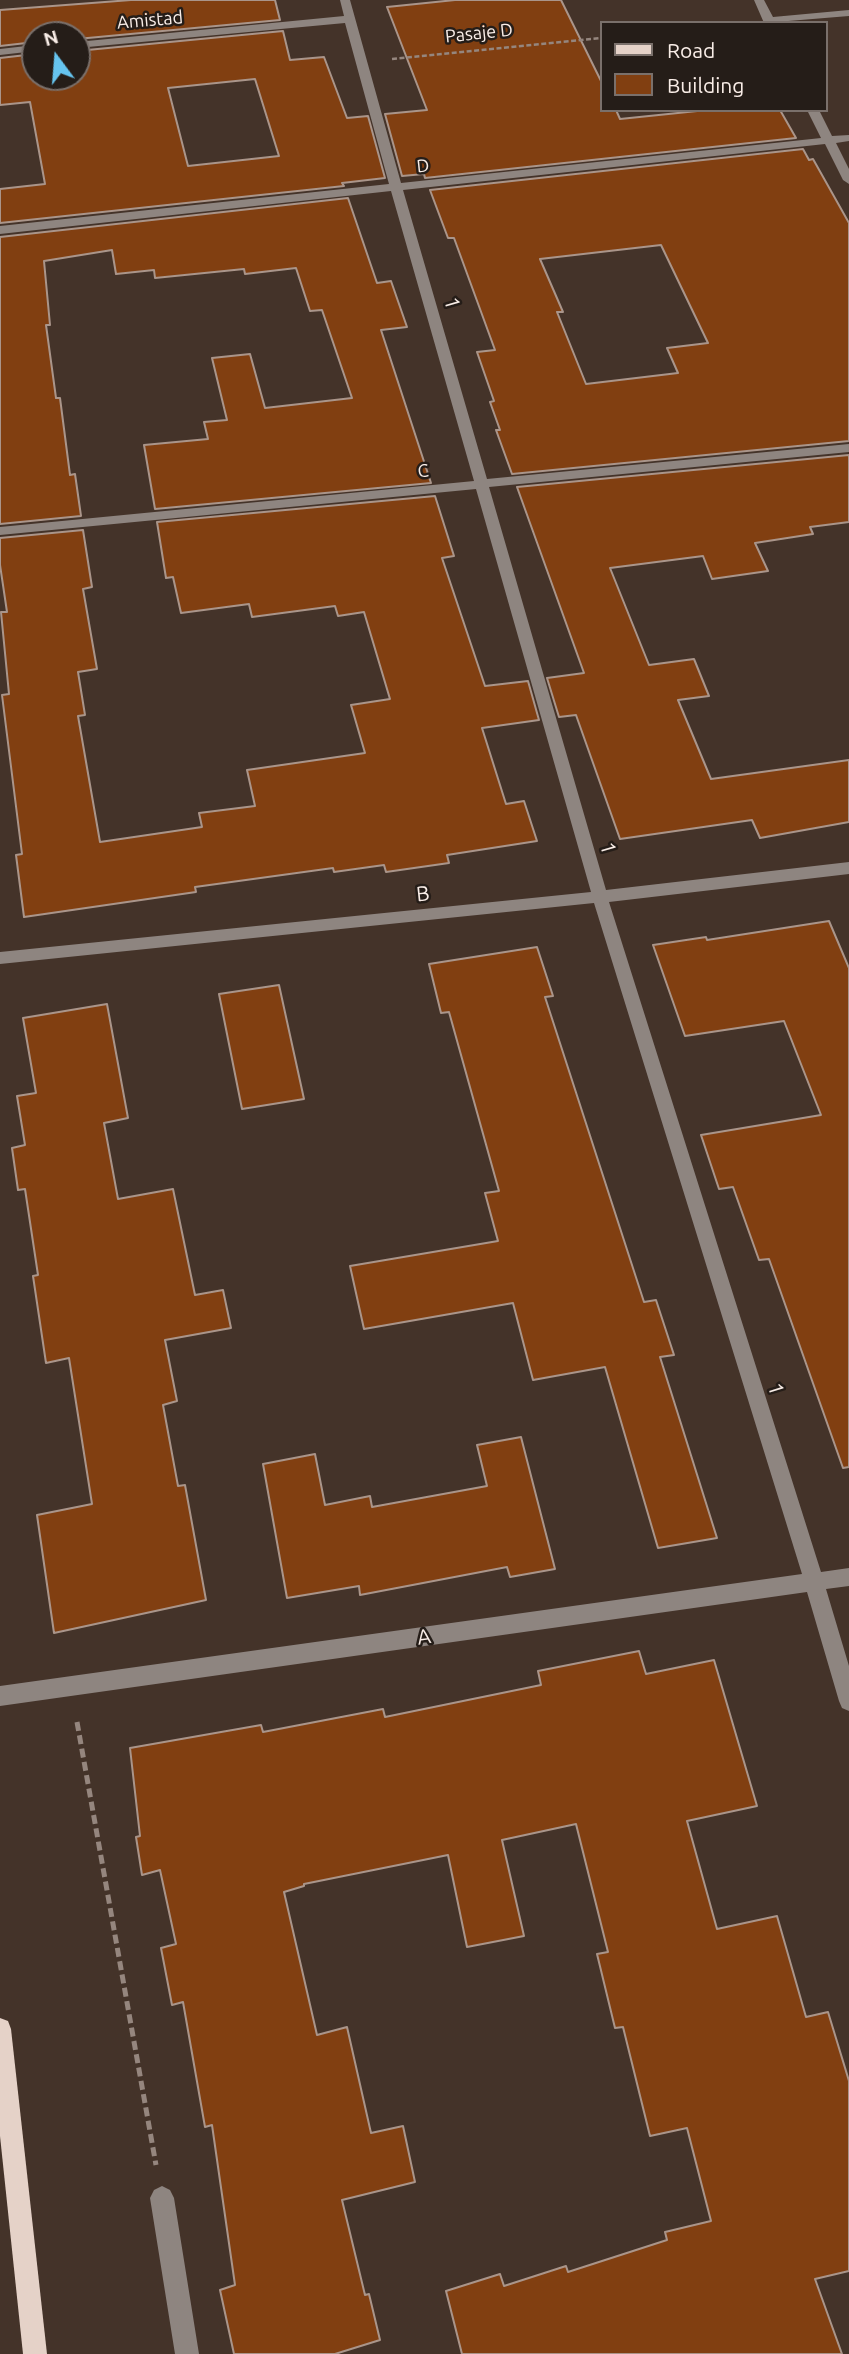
<!DOCTYPE html>
<style>
body{margin:0}
#map{position:relative;width:849px;height:2354px;overflow:hidden;background:#443329;font-family:Ubuntu,sans-serif}
canvas{display:block}
.legend{position:absolute;left:600px;top:21px;width:228px;height:91px;box-sizing:border-box;background:#251d18;border:2px solid #7a706b;margin:0;padding:9px 12px;list-style:none;font-size:21px;color:#f9ede7}
.legend li{display:flex;align-items:center;gap:14px;height:35px}
.legend b{width:35px;border:2px solid #7a706b}
.north{position:absolute;left:21px;top:21px;width:70px;height:70px;box-sizing:border-box;background:#251d18;border:2px solid #7a706b;border-radius:50%;rotate:344deg;font-size:19px;font-weight:700;line-height:28px;text-align:center;color:#f9ede7}
.north::after{content:'';display:block;margin:auto;width:24px;height:32px;background:#66c4ef;clip-path:polygon(50% 0,100% 100%,50% 72%,0 100%)}
</style>
<div id="map">
<canvas width="849" height="2354"></canvas>
<ul class="legend">
<li><b style="height:9px;background:#e5d2c8"></b>Road</li>
<li><b style="height:19px;background:#813f11"></b>Building</li>
</ul>
<div class="north">N</div>
</div>
<script>
const ctx = document.querySelector('canvas').getContext('2d');
ctx.lineJoin = 'round';
function fill(path, color) { ctx.fillStyle = color; ctx.fill(path, 'evenodd'); }
function stroke(path, color, width, dash) { ctx.strokeStyle = color; ctx.lineWidth = width; ctx.lineCap = dash ? 'butt' : 'round'; ctx.setLineDash(dash || []); ctx.stroke(path); }
function drawText(font, color, halo, rows, align = 'center') {
  ctx.font = font + ' Ubuntu,sans-serif'; ctx.lineWidth = 5; ctx.setLineDash([]); ctx.textBaseline = 'middle'; ctx.strokeStyle = halo; ctx.fillStyle = color; for (const [text, x, y, turn = 0] of rows) {
    ctx.save(); ctx.translate(x, y); ctx.rotate((+turn || 0) * Math.PI / 180); ctx.textAlign = isNaN(turn) ? turn : align; if (halo) ctx.strokeText(text, 0, 0); ctx.fillText(text, 0, 0); ctx.restore();
  }
}
const building = new Path2D(`
 M131,0H275L280,20L77,39V35H35V42L0,46V10Z
 M455,0H561L602,83V110H616L620,119L707,110H780L796,138L425,178L424,174L402,176L385,114L427,110L387,7Z
 M283,31L290,60L324,57L347,118L368,116L385,178L342,183L344,186L0,223V189L45,184L30,102L0,105V58L35,54V77H77V51ZM255,79L279,156L188,166L168,88Z
 M803,149L809,160L813,159L849,223V441L512,474L496,430H500L490,402L494,401L477,352L495,350L454,238H448L430,190ZM661,245L708,343L667,348L678,373L586,384L557,312H563L540,259Z
 M348,198L377,283L391,281L407,327L381,330L431,483L155,509L144,445L208,439L204,422L227,420L212,358L250,354L265,408L352,398L322,310L310,311L296,268L245,274L244,269L155,278L154,270L116,274L112,250L44,261L50,325H46L56,398H60L70,475L75,474L81,516L0,524V237Z
 M849,455V522L810,527L813,534L755,543L768,571L712,579L703,556L610,568L649,665L694,659L709,696L678,700L711,779L849,760V822L760,838L752,820L620,839L576,715L559,717L547,678L584,673L517,487Z
 M435,496L454,556L442,558L485,686L528,681L539,720L482,728L506,804L524,801L537,841L447,855L449,863L386,872L384,865L334,872L333,868L195,887L196,892L24,917L16,855L22,854L2,695L9,694L1,612H7L0,565V538L83,530L92,587L83,589L97,669L78,672L85,715L78,716L100,842L202,827L199,813L255,806L247,770L365,753L351,705L390,699L364,612L338,616L335,606L252,617L249,604L181,613L173,577L166,578L157,522Z
 M829,921L849,968V1467L843,1468L769,1259L759,1260L733,1187L719,1189L701,1135L821,1115L784,1021L685,1036L653,945L706,937L707,940Z
 M537,947L553,996L545,997L644,1302L656,1300L674,1355L660,1357L717,1538L658,1548L605,1367L533,1380L513,1303L364,1329L350,1266L498,1241L485,1193L499,1191L449,1012L441,1013L429,964Z
 M279,985L304,1099L242,1109L219,994Z
 M107,1004L128,1118L104,1123L118,1199L173,1189L195,1295L223,1290L231,1328L165,1340L177,1401L163,1405L178,1486L185,1485L206,1600L54,1633L37,1515L92,1504L69,1358L46,1363L33,1276L38,1275L25,1189L18,1190L12,1148L25,1145L17,1096L36,1093L23,1018Z
 M521,1437L555,1569L510,1577L507,1567L360,1595L359,1586L287,1598L263,1464L315,1454L325,1505L370,1496L372,1507L487,1486L477,1445Z
 M639,1651L646,1674L714,1660L757,1806L687,1821L717,1929L777,1916L806,2017L828,2012L849,2081V2271L815,2279L842,2354H462L446,2291L500,2274L504,2286L566,2266L568,2272L667,2240L665,2232L711,2221L687,2128L650,2136L623,2027L615,2028L597,1954L608,1952L576,1824L502,1840L524,1936L467,1947L448,1855L304,1884V1886L284,1892L317,2035L347,2027L371,2133L403,2126L415,2182L342,2200L365,2295L369,2294L380,2340L335,2354H234L220,2290L235,2285L212,2125L205,2127L183,2002L172,2005L161,1948L176,1944L160,1870L142,1875L136,1837L140,1836L130,1748L261,1725L263,1732L383,1709L385,1717L541,1685L538,1671Z`);
const pathFar1 = new Path2D(`
 M392,59L602,38`);
const path = new Path2D(`
 M77,1722L156,2165`);
const minor = new Path2D(`
 M340,0H350L401,183L821,138L807,110H819L832,136L849,135V141L836,143L849,169V184L843,180L825,144L403,190L487,479L849,444V452L489,487L606,890L849,862V874L609,902L821,1572L849,1568V1586L826,1589L849,1666V1711L842,1708L839,1701L807,1592L0,1706V1686L802,1574L594,903L0,964V952L591,892L476,489L0,535V527L474,481L391,191L0,234V226L389,184L345,23L77,48V42L344,16Z
 M754,0H764L773,17L849,10V16L764,23Z
 M35,45V51L0,55V49Z
 M162,2186L170,2190L174,2198L199,2354H175L150,2198L154,2190Z`);
const major = new Path2D(`
 M0,2018L8,2021L11,2029L47,2354H23L0,2136Z`);
const farStreetnames = [
 ["Amistad",150,20,-5],
 ["Pasaje D",479,33,-6],
 ["D",423,166,-6],
 ["C",423,471,-6]
];
const streetNames = [
 ["1",452,303,74],
 ["1",608,848,74],
 ["B",423,894,-6],
 ["1",776,1389,73],
 ["A",424,1637,-8]
];
fill(building, '#813f11');
stroke(building, '#aa958a', 2);
stroke(pathFar1, '#95867e', 2.5, [5, 2.5]);
stroke(path, '#95867e', 5, [9, 4.5]);
fill(minor, '#8e8580');
fill(major, '#e5d2c8');
drawText('18px', '#f9ede7', '#251d18', farStreetnames);
drawText('21px', '#f9ede7', '#251d18', streetNames);
</script>
